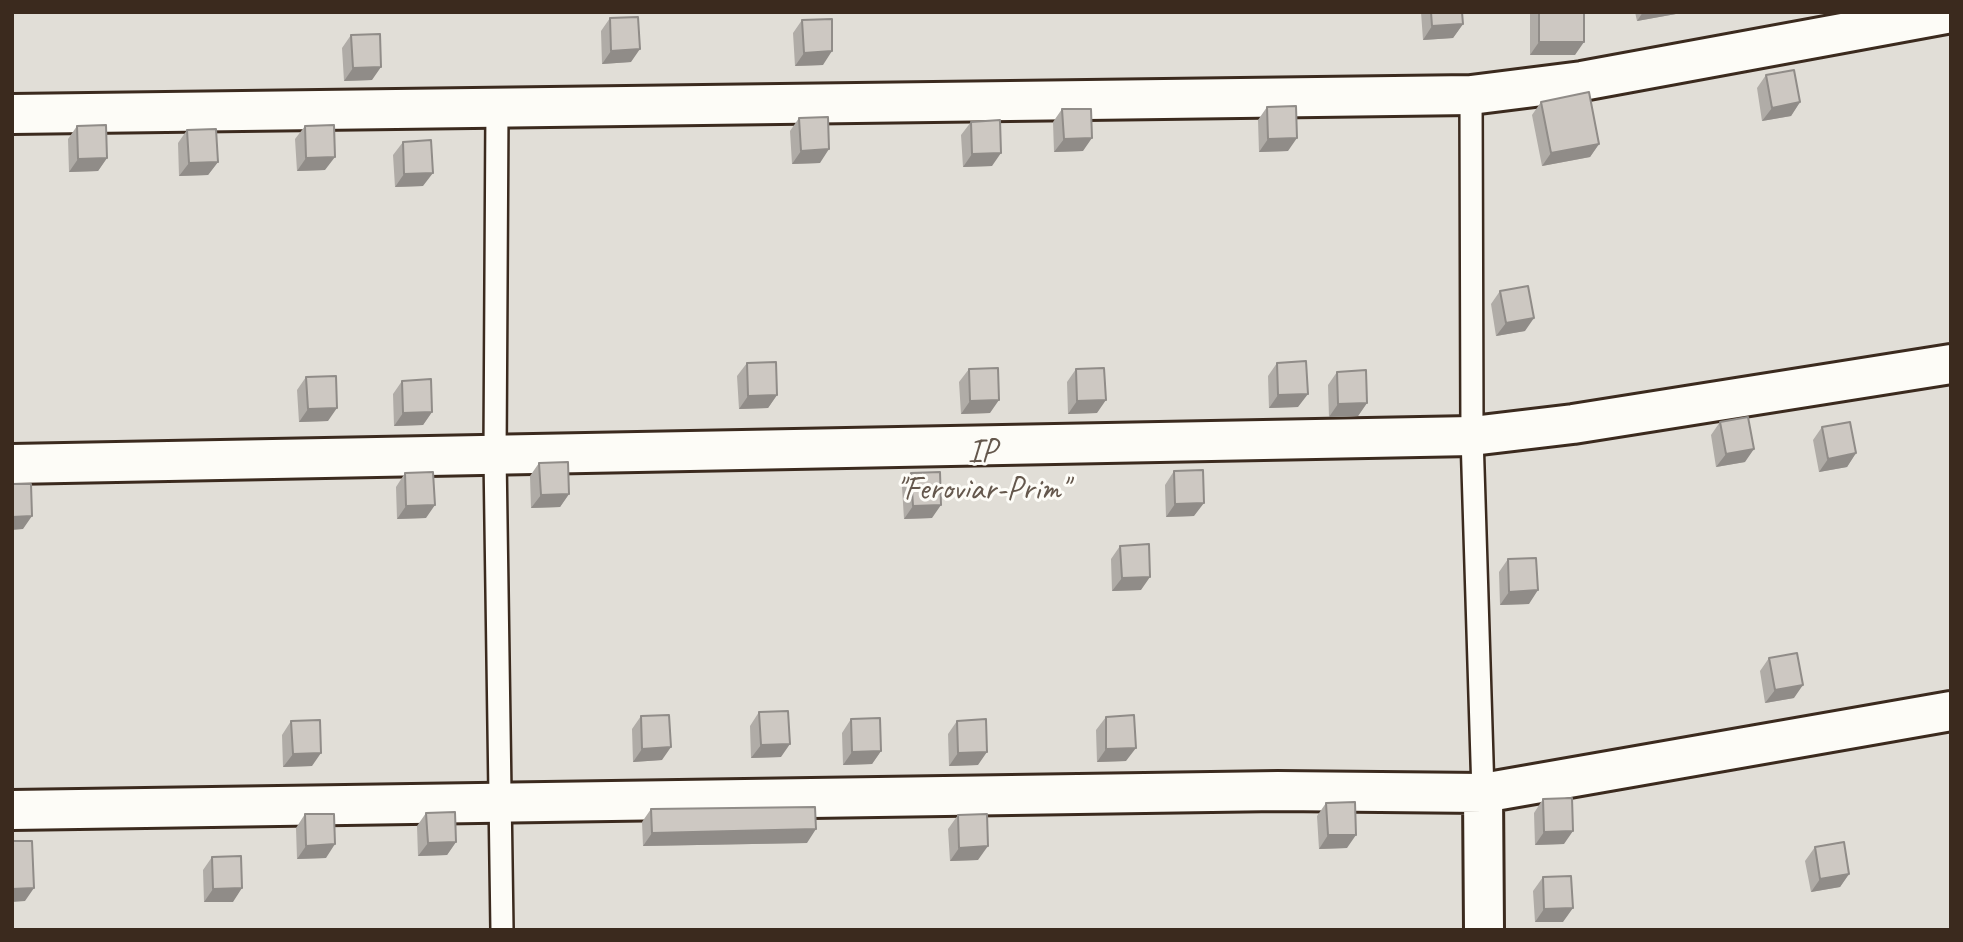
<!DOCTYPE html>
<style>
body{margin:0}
#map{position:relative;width:1963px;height:942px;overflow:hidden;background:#fdfcf7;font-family:Caveat,sans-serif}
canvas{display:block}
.frame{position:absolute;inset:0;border:14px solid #3b2a1e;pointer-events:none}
</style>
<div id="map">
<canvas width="1963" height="942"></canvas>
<div class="frame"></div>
</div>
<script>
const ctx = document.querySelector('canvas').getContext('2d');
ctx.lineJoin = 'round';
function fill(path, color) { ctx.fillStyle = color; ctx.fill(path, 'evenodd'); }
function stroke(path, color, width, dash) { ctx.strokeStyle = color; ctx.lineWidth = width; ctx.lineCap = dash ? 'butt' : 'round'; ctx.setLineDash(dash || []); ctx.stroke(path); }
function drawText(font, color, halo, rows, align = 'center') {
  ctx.font = font + ' Caveat,sans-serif'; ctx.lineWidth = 6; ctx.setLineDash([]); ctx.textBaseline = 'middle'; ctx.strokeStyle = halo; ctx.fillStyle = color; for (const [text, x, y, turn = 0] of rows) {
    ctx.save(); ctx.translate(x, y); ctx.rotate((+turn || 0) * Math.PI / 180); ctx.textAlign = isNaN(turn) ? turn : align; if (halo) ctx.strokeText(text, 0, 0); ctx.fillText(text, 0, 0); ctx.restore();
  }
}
const green = new Path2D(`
 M12,12H1951V930H12Z`);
const lane = new Path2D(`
 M1471,95L1472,436L1483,793
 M497,108L495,455L502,930`);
const street = new Path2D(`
 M12,114L1471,95L1582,81L1951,13
 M12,464L1472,436L1573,424L1951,364
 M1483,793L1484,930
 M12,810L1278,791L1483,793L1951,711`);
const wall = new Path2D(`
 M1421,12H1462L1463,24L1453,38L1423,40Z
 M1530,12H1584L1575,55H1530Z
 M1635,12H1687L1637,21Z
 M610,18L631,62L602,64L601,31Z
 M802,20L823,65L795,66L793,33Z
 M351,35L372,80L344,81L342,48Z
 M1766,75L1800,102L1791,116L1762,121L1757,88Z
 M1541,102L1599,144L1590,157L1542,166L1532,115Z
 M1267,107L1288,151L1259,152L1258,120Z
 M1062,109L1083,151L1054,152L1053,122Z
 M799,118L820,163L792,164L790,131Z
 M971,122L992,166L963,167L961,135Z
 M77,126L107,158L98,171L69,172L68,139Z
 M305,126L325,170L297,171L295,139Z
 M187,130L218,162L208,175L179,176L178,143Z
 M403,142L423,186L395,187L393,155Z
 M1500,291L1525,331L1496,336L1491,304Z
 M747,363L777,395L768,408L739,409L737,376Z
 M1277,363L1298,407L1269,408L1268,376Z
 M969,369L990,413L961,414L959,382Z
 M1076,369L1097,413L1068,414L1067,382Z
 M1337,372L1367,403L1358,416L1329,417L1328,385Z
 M306,377L328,421L299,422L297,390Z
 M402,381L432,412L423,425L394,426L393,394Z
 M1720,422L1745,462L1716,467L1711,435Z
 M1822,427L1856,453L1847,467L1819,472L1813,440Z
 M539,463L569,494L560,507L531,508L530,476Z
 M1174,471L1194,516L1166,517L1165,485Z
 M405,473L426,518L397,519L396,487Z
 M911,473L932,518L904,519L902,487Z
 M1120,546L1141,590L1112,591L1111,559Z
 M1508,559L1529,604L1500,605L1499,572Z
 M1769,658L1794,698L1765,703L1760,671Z
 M759,712L781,757L751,758L750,726Z
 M641,716L662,760L633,762L632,729Z
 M1106,717L1126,761L1097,762L1096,730Z
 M851,719L881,751L872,764L843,765L842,733Z
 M291,721L312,766L283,767L282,735Z
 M957,721L978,765L949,766L948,734Z
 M1543,799L1564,844L1535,845L1534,813Z
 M1326,803L1347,848L1319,849L1317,816Z
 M651,809L807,843L643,846L642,822Z
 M426,813L456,842L447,855L418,856L417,826Z
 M305,814L326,858L297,859L296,828Z
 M958,815L978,860L950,861L948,829Z
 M1815,847L1849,874L1840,887L1811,892L1805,861Z
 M212,857L233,902H204L203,870Z
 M1543,877L1563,922H1535L1533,891Z`);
const shadedWall = new Path2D(`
 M1643,12H1687L1637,21Z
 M1463,24L1453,38L1423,40L1432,26Z
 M1539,42H1584L1575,55H1530Z
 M640,49L631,62L602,64L611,51Z
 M832,51L823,65L795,66L804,53Z
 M381,67L372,80L344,81L353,68Z
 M1800,102L1791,116L1762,121L1772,108Z
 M1092,138L1083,151L1054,152L1064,139Z
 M1297,138L1288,151L1259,152L1268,139Z
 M1599,144L1590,157L1542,166L1551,153Z
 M829,149L820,163L792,164L801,151Z
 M1001,153L992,166L963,167L972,154Z
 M335,157L325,170L297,171L306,158Z
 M107,158L98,171L69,172L78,159Z
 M218,162L208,175L179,176L189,163Z
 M433,173L423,186L395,187L404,174Z
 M1534,318L1525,331L1496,336L1506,323Z
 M1308,394L1298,407L1269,408L1278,395Z
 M777,395L768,408L739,409L748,396Z
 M999,400L990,413L961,414L970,401Z
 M1106,400L1097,413L1068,414L1077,401Z
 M1367,403L1358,416L1329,417L1338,404Z
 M337,408L328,421L299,422L308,409Z
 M432,412L423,425L394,426L403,413Z
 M1754,449L1745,462L1716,467L1726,454Z
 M1856,453L1847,467L1819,472L1828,459Z
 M569,494L560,507L531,508L541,495Z
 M1204,503L1194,516L1166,517L1175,504Z
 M435,505L426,518L397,519L406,506Z
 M941,505L932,518L904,519L913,506Z
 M32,516L23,529L12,530V517Z
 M1150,577L1141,590L1112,591L1122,578Z
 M1538,590L1529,604L1500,605L1509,592Z
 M1803,685L1794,698L1765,703L1775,690Z
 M790,744L781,757L751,758L761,745Z
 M671,747L662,760L633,762L642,749Z
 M1136,748L1126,761L1097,762L1106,749Z
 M881,751L872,764L843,765L852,752Z
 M987,752L978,765L949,766L958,753Z
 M321,753L312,766L283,767L293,754Z
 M816,829L807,843L643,846L652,833Z
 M1573,831L1564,844L1535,845L1544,832Z
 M1328,835H1356L1347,848L1319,849Z
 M456,842L447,855L418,856L428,843Z
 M335,844L326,858L297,859L306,846Z
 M988,846L978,860L950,861L959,848Z
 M1849,874L1840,887L1811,892L1820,879Z
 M34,888L25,901L12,902V889Z
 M242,888L233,902H204L213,889Z
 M1573,908L1563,922H1535L1544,909Z`);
const building = new Path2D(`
 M1431,12H1462L1463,24L1432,26Z
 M1539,12H1584V42H1539Z
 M638,17L640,49L611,51L610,18Z
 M832,19V51L804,53L802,20Z
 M380,34L381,67L353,68L351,35Z
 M1794,70L1800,102L1772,108L1766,75Z
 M1589,92L1599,144L1551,153L1541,102Z
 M1296,106L1297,138L1268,139L1267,107Z
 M1062,109H1091L1092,138L1064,139Z
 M828,117L829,149L801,151L799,118Z
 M1000,120L1001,153L972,154L971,122Z
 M106,125L107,158L78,159L77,126Z
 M334,125L335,157L306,158L305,126Z
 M216,129L218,162L189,163L187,130Z
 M431,140L433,173L404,174L403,142Z
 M1528,286L1534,318L1506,323L1500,291Z
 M1306,361L1308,394L1278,395L1277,363Z
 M776,362L777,395L748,396L747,363Z
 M998,368L999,400L970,401L969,369Z
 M1104,368L1106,400L1077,401L1076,369Z
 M1366,370L1367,403L1338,404L1337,372Z
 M336,376L337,408L308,409L306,377Z
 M431,379L432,412L403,413L402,381Z
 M1748,417L1754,449L1726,454L1720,422Z
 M1850,422L1856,453L1828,459L1822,427Z
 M568,462L569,494L541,495L539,463Z
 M1203,470L1204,503L1175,504L1174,471Z
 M433,472L435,505L406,506L405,473Z
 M940,472L941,505L913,506L911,473Z
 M12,484H31L32,516L12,517Z
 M1149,544L1150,577L1122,578L1120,546Z
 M1536,558L1538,590L1509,592L1508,559Z
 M1797,653L1803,685L1775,690L1769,658Z
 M788,711L790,744L761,745L759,712Z
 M669,715L671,747L642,749L641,716Z
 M1134,715L1136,748L1106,749V717Z
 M880,718L881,751L852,752L851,719Z
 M986,719L987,752L958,753L957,721Z
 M320,720L321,753L293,754L291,721Z
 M1572,798L1573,831L1544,832L1543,799Z
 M1355,802L1356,835H1328L1326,803Z
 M815,807L816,829L652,833L651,809Z
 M455,812L456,842L428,843L426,813Z
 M305,814H334L335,844L306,846Z
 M987,814L988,846L959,848L958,815Z
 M12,841H32L34,888L12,889Z
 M1844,842L1849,874L1820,879L1815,847Z
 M241,856L242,888L213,889L212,857Z
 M1571,876L1573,908L1544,909L1543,877Z`);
const parkNames = [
 ["IP",982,452],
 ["\"Feroviar-Prim\"",982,490]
];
fill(green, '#e1ded7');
stroke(lane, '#3b2a1e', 26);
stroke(street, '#3b2a1e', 44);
stroke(lane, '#fdfcf7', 21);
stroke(street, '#fdfcf7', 38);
fill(wall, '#b0aca7');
fill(shadedWall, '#908c88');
fill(building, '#cdc8c2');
stroke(building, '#908c88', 2);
drawText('33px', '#64574c', '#fdfcf7', parkNames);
</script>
